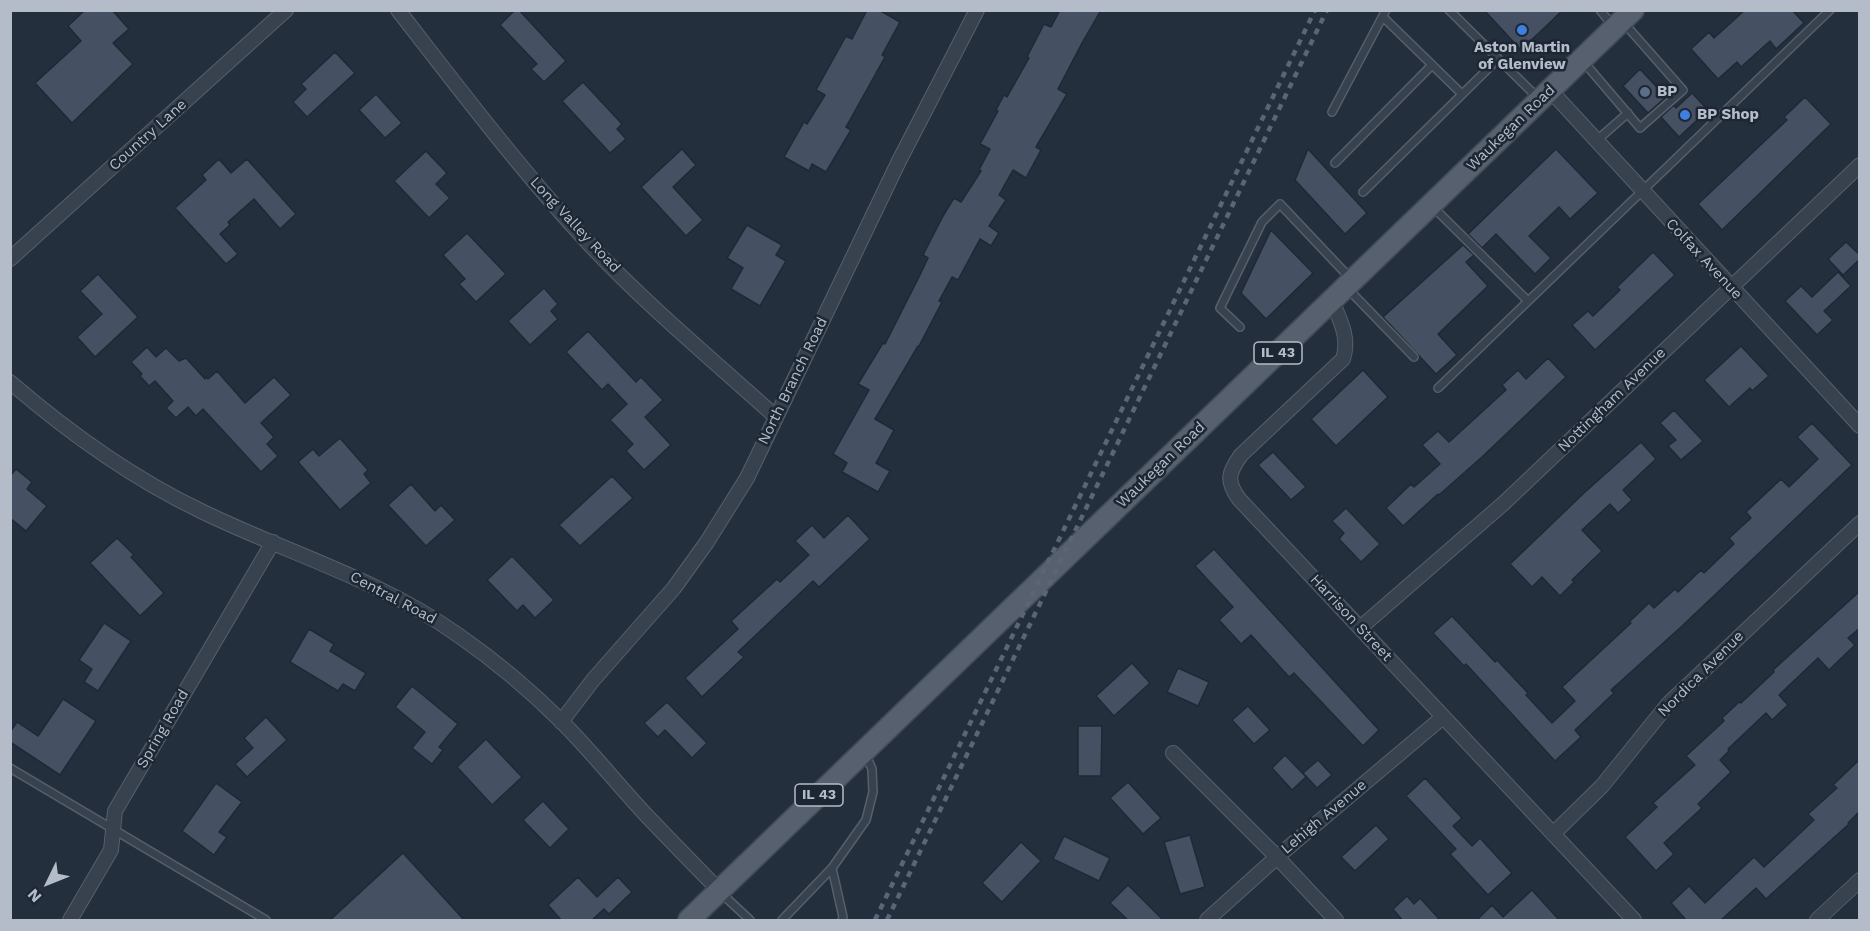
<!DOCTYPE html>
<style>
body{margin:0}
#map{position:relative;width:1870px;height:931px;overflow:hidden;background:#242f3e;font-family:"Work Sans",sans-serif}
canvas{display:block}
.frame{position:absolute;inset:0;border:12px solid #b4bcc9;pointer-events:none}
.north{position:absolute;left:18px;top:853px;width:60px;height:60px;-webkit-text-stroke:4px #1d2633;paint-order:stroke;rotate:227deg;font-size:16px;font-weight:700;line-height:24px;text-align:center;color:#b4bcc9}
.north::after{content:'';display:block;margin:auto;width:21px;height:27px;background:#b4bcc9;clip-path:polygon(50% 0,100% 100%,50% 72%,0 100%)}
</style>
<div id="map">
<canvas width="1870" height="931"></canvas>
<div class="frame"></div>
<div class="north">N</div>
</div>
<script>
const ctx = document.querySelector('canvas').getContext('2d');
ctx.lineJoin = 'round';
function fill(path, color) { ctx.fillStyle = color; ctx.fill(path, 'evenodd'); }
function stroke(path, color, width, dash) { ctx.strokeStyle = color; ctx.lineWidth = width; ctx.lineCap = dash ? 'butt' : 'round'; ctx.setLineDash(dash || []); ctx.stroke(path); }
function drawText(font, color, halo, rows, align = 'center') {
  ctx.font = font + ' "Work Sans",sans-serif'; ctx.lineWidth = 5; ctx.setLineDash([]); ctx.textBaseline = 'middle'; ctx.strokeStyle = halo; ctx.fillStyle = color; for (const [text, x, y, turn = 0] of rows) {
    ctx.save(); ctx.translate(x, y); ctx.rotate((+turn || 0) * Math.PI / 180); ctx.textAlign = isNaN(turn) ? turn : align; if (halo) ctx.strokeText(text, 0, 0); ctx.fillText(text, 0, 0); ctx.restore();
  }
}
const building = new Path2D(`
 M85,10H112L129,29L113,43L133,64L72,123L35,83L81,41L68,26Z
 M515,10H519L566,61L544,82L531,69L537,64L500,25Z
 M867,10H879L900,22L882,55L885,57L846,127L851,130L826,172L812,164L809,171L784,157L804,122L807,124L825,95L816,90L846,36L852,39Z
 M1060,10H1101L1082,43L1058,89L1067,94L1036,147L1041,150L1026,178L1013,170L999,195L1006,200L989,226L999,233L991,246L980,239L958,280L952,277L939,301L942,302L919,346H918L875,419L894,430L876,463L890,471L878,492L842,472L847,463L833,454L869,390L858,384L883,343L885,344L919,277L928,258L923,255L943,216L954,198L961,202L981,171L979,170L990,149L980,144L998,111L996,110L1004,95L1007,97L1029,58L1027,57L1044,24L1051,27Z
 M1484,10H1563L1521,50Z
 M1745,10H1792L1804,23L1776,49L1770,41L1741,67L1737,62L1718,79L1691,49L1709,32L1714,38Z
 M335,52L355,73L307,117L293,102L306,89L301,84Z
 M1640,69L1666,97L1648,113L1623,86Z
 M583,82L622,124L617,129L626,139L610,153L562,101Z
 M1692,93L1708,110L1679,137L1661,117L1674,105L1676,108Z
 M376,94L402,123L385,138L359,110Z
 M1805,97L1831,124L1722,230L1698,204L1787,120L1784,117Z
 M682,149L696,165L673,187L703,220L686,236L641,187Z
 M1308,149L1367,213L1345,234L1295,180Z
 M1556,149L1598,193L1570,219L1559,207L1529,236L1551,258L1535,274L1496,234L1482,248L1468,234Z
 M426,151L447,173L436,184L450,198L429,218L394,181Z
 M219,159L231,173L247,159L296,214L280,229L254,199L228,222L230,225L220,234L238,254L226,264L175,208L206,180L202,175Z
 M747,225L782,245L776,255L786,261L760,306L731,289L743,268L727,258Z
 M1271,230L1313,273L1266,319L1241,293Z
 M467,233L506,274L476,302L459,284L465,279L443,255Z
 M1846,242L1860,255V259L1843,275L1828,259Z
 M1463,245L1474,255L1466,262L1488,286L1438,334L1457,355L1436,374L1383,317Z
 M1653,252L1675,275L1595,350L1572,325L1588,311L1593,316L1620,290L1617,287Z
 M1838,272L1851,286L1824,311L1833,320L1817,335L1785,301L1801,286L1812,297Z
 M98,274L138,317L95,357L77,337L102,314L80,291Z
 M544,288L558,304L551,311L558,319L530,345L508,321Z
 M588,331L636,382L641,377L663,400L645,417L671,445L644,470L626,451L633,444L610,420L627,404L608,384L602,390L566,352Z
 M1741,346L1769,376L1752,391L1750,388L1729,407L1704,380Z
 M147,347L156,357L166,348L179,361L186,358L205,379L206,377L208,379L217,371L245,403L274,377L291,395L261,423L274,437L267,444L278,456L261,472L203,409L196,416L188,407L176,418L166,408L173,401L155,381L149,386L140,376L142,374L131,362Z
 M1548,358L1566,377L1482,457L1439,495L1438,494L1403,526L1386,508L1411,484L1414,487L1440,464L1422,445L1438,431L1449,442L1506,390L1502,385L1518,370L1526,379Z
 M1363,370L1388,397L1336,446L1311,419Z
 M1674,410L1703,441L1681,460L1668,446L1676,440L1660,423Z
 M1812,423L1852,465L1681,627L1611,690L1614,693L1575,730L1581,737L1555,761L1466,664L1464,666L1433,633L1452,616L1495,662L1497,660L1528,693L1526,695L1552,723L1575,701L1562,687L1631,623L1629,622L1649,603L1654,608L1675,589L1678,592L1701,570L1704,573L1734,544L1729,538L1751,518L1746,512L1781,479L1789,487L1818,459L1797,437Z
 M340,438L368,470L364,474L371,483L340,510L298,462L313,449L319,456Z
 M1641,442L1656,459L1623,490L1632,500L1618,513L1610,504L1582,530L1602,551L1572,580L1574,582L1560,596L1542,577L1532,587L1510,564L1584,493Z
 M1273,452L1306,487L1291,500L1258,465Z
 M16,469L32,482L27,489L47,506L26,531L10,518V476Z
 M612,476L633,498L580,546L559,525Z
 M411,484L435,511L441,505L455,520L426,546L388,505Z
 M1346,508L1380,544L1361,562L1339,539L1344,533L1332,521Z
 M848,515L870,539L819,587L813,581L738,652L744,657L702,697L685,678L738,629L731,621L777,579L780,582L809,555L795,541L812,525L824,538Z
 M117,538L134,555L131,557L164,593L140,616L90,563Z
 M1214,549L1379,730L1363,746L1294,673L1289,677L1251,635L1241,644L1219,620L1233,607L1195,566Z
 M512,556L554,600L535,618L523,605L517,611L487,580Z
 M1860,591V628L1848,638L1855,645L1829,670L1818,658L1779,695L1788,705L1772,720L1766,713L1728,749L1729,751L1720,760L1731,772L1698,804L1702,808L1664,843L1674,854L1656,871L1625,837L1657,807L1653,803L1695,765L1686,756L1724,721L1722,718L1739,702L1741,703L1774,672L1773,670Z
 M104,623L131,641L98,691L84,682L92,669L79,660Z
 M309,629L334,644L330,651L366,673L355,691L343,684L338,691L290,662Z
 M1132,663L1150,683L1114,716L1096,696Z
 M1178,668L1209,682L1198,706L1167,692Z
 M412,686L458,724L439,747L443,750L432,764L412,748L425,732L395,707Z
 M63,699L96,721L60,775L10,742V732L17,722L38,736Z
 M667,702L707,743L692,758L665,730L658,737L644,723Z
 M1248,706L1270,730L1254,744L1232,720Z
 M266,717L287,740L247,777L235,764L253,748L244,738Z
 M1078,726H1102L1101,776H1078Z
 M486,739L522,777L492,805L457,767Z
 M1285,755L1306,777L1292,790L1272,768Z
 M1860,759V811L1848,823L1849,824L1766,899L1756,888L1720,921H1687L1671,903L1689,886L1705,903L1754,857L1764,867L1814,820L1808,814L1837,788L1833,785Z
 M1318,760L1332,775L1317,788L1303,773Z
 M1425,778L1462,818L1453,826L1472,846L1480,838L1512,873L1488,895L1450,854L1456,849L1406,796Z
 M1128,782L1161,818L1143,834L1110,798Z
 M216,783L242,802L219,832L227,837L214,855L182,831Z
 M543,801L569,829L550,848L523,820Z
 M1376,825L1389,839L1355,871L1341,857Z
 M1190,835L1205,887L1180,894L1164,842Z
 M1064,836L1110,858L1099,881L1053,859Z
 M1021,842L1041,861L1002,902L982,883Z
 M403,853L465,921H329Z
 M578,877L597,897L618,877L632,892L609,914L604,909L591,921H562L548,905Z
 M1128,885L1164,921H1129L1110,903Z
 M1532,890L1560,921H1476L1492,905L1503,917Z
 M1407,896L1414,904L1420,898L1441,921H1403L1393,909Z`);
const service = new Path2D(`
 M1449,10L1538,98
 M1600,10L1612,25
 M1383,17L1462,94
 M1583,61L1640,128L1683,90L1624,23
 M1332,112L1386,10
 M1596,141L1628,113
 M1335,163L1432,65
 M1363,192L1498,59
 M1433,207L1528,301
 M1348,289L1414,357
 M1240,327L1220,308L1262,222L1280,204L1351,279
 M1438,388L1830,10
 M10,768L266,920
 M832,868L843,917L842,920
 M721,893L750,920
 M782,920L832,868L866,820L873,792L872,769L866,755`);
const minor = new Path2D(`
 M398,10C461,91 522,172 592,247C649,307 714,361 776,417
 M1550,90L1860,426
 M10,259L286,10
 M1332,301C1340,320 1350,338 1343,359L1241,455C1228,473 1226,481 1239,499L1634,920
 M10,382C68,432 132,478 201,511C287,553 379,579 458,635C494,660 531,691 562,722C592,752 618,785 647,816C671,841 695,866 720,891
 M1360,628L1504,503L1860,165
 M561,722L593,680L674,588L707,542L747,478L899,161L977,10
 M1173,753L1277,857L1336,920
 M1553,834L1602,786L1669,703L1860,523
 M70,920L111,850L115,811L273,542
 M1207,920L1277,857L1443,717
 M1817,920L1860,880`);
const primary = new Path2D(`
 M689,920L1633,10`);
const rail = new Path2D(`
 M875,920L1315,10
 M887,920L1327,10`);
const markers = [
 [1522,30,6,"#3f7fe0"],
 [1645,92,6,"#5c6f8a"],
 [1685,115,6,"#3f7fe0"]
];
const shields = [
 [1278,353,48],
 [819,795,48]
];
const shieldNames = [
 ["IL 43",1278,353],
 ["IL 43",819,795]
];
const poiNames = [
 ["Aston Martin",1522,48,"center"],
 ["of Glenview",1522,65,"center"],
 ["BP",1657,92],
 ["BP Shop",1697,115]
];
const streetNames = [
 ["Waukegan Road",1511,128,-44],
 ["Country Lane",148,135,-42],
 ["Long Valley Road",575,225,47],
 ["Colfax Avenue",1704,259,47],
 ["North Branch Road",793,381,-64],
 ["Nottingham Avenue",1612,400,-44],
 ["Waukegan Road",1161,465,-44],
 ["Central Road",393,598,28],
 ["Harrison Street",1351,618,47],
 ["Nordica Avenue",1701,674,-45],
 ["Spring Road",163,729,-60],
 ["Lehigh Avenue",1324,817,-40]
];
fill(building, '#455162');
stroke(building, '#1f2835', 1.5);
stroke(service, '#565f6c', 10);
stroke(minor, '#565f6c', 16);
stroke(primary, '#414a57', 24);
stroke(service, '#38414e', 7);
stroke(minor, '#38414e', 14);
stroke(primary, '#56606e', 21);
stroke(rail, '#5a6575', 4.5, [6, 6]);
for (const [x, y, r, color] of markers) { const dot = new Path2D(); dot.arc(x, y, r, 0, 2 * Math.PI); ctx.fillStyle = color; ctx.fill(dot); stroke(dot, '#1d2633', 2); }
for (const [x, y, w] of shields) { const box = new Path2D(); box.roundRect(x - w / 2, y - 11, w, 22, 4.5); ctx.fillStyle = '#1d2633'; ctx.fill(box); stroke(box, '#b4bcc9', 1.5); }
drawText('bold 14px', '#b4bcc9', null, shieldNames);
drawText('bold 15px', '#b4bcc9', '#1d2633', poiNames, 'left');
drawText('15px', '#b4bcc9', '#1d2633', streetNames);
</script>
